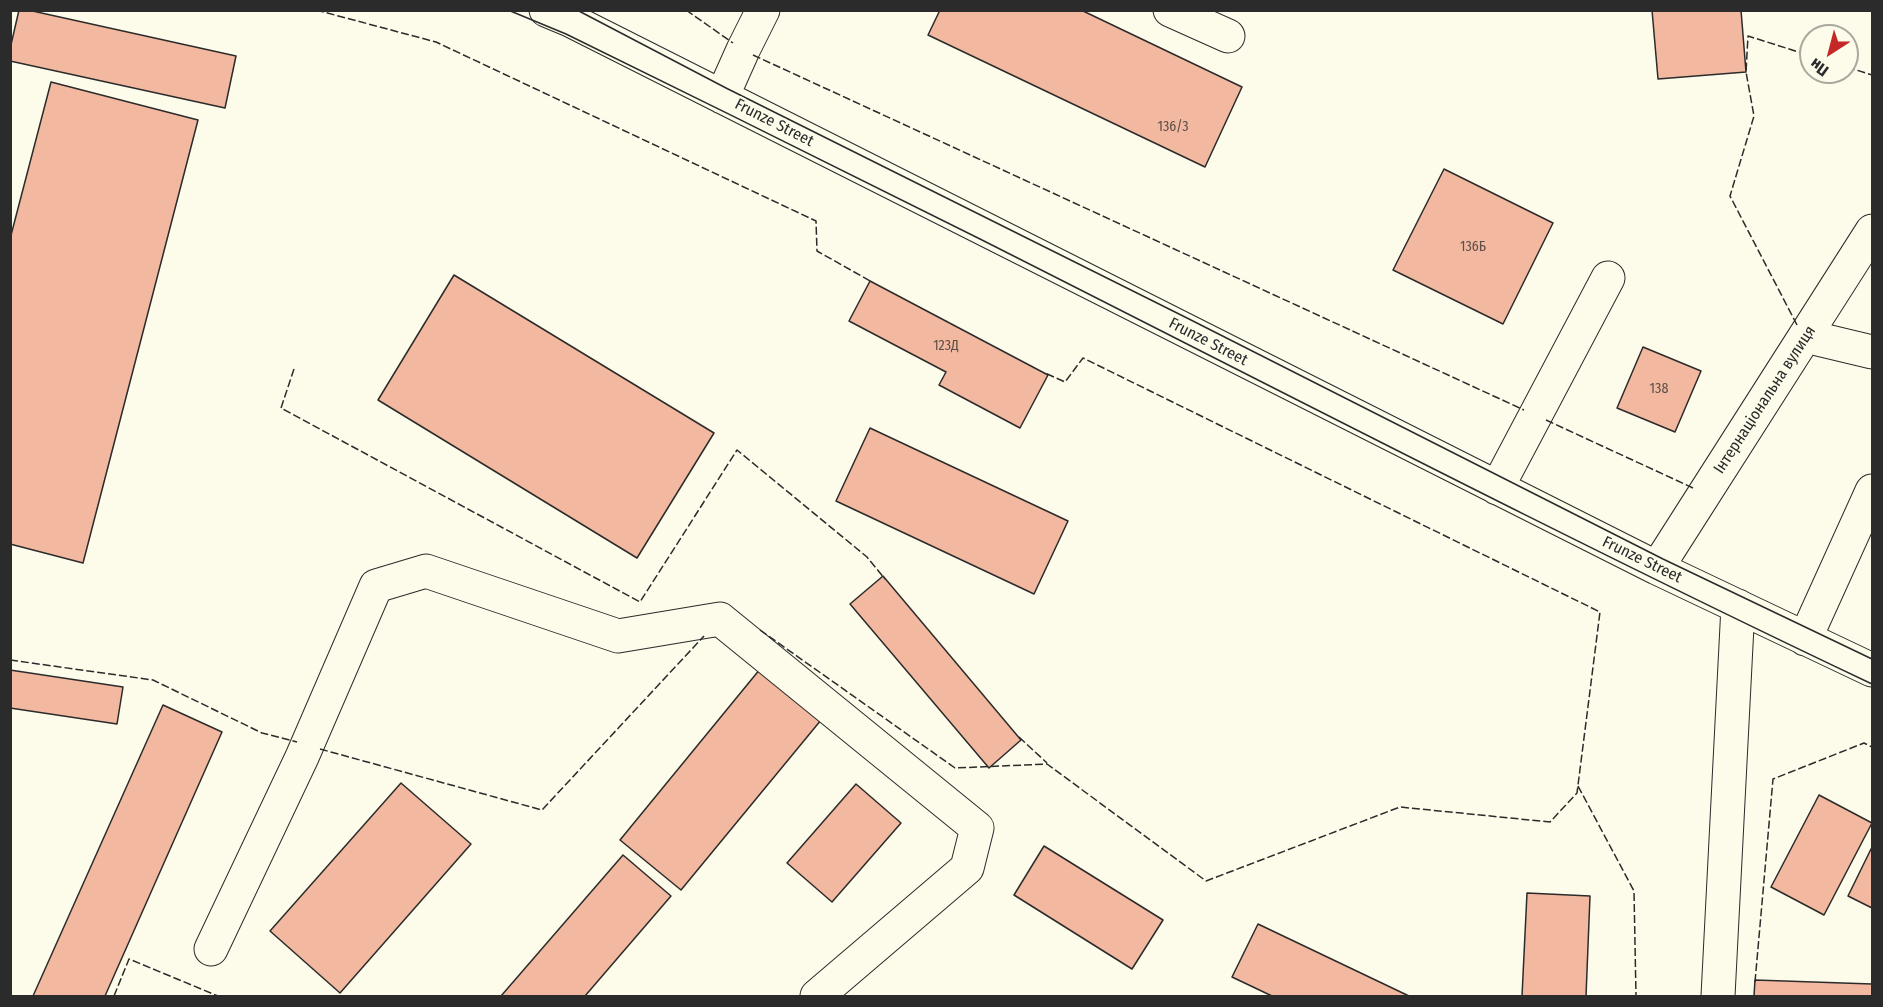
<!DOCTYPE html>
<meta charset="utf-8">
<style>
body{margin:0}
#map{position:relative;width:1883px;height:1007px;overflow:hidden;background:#fdfbea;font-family:"Fira Sans Condensed",sans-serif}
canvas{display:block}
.frame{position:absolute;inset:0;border:12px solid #2b2b2b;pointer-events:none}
.north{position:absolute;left:1799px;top:24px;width:60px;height:60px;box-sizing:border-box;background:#fdfbea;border:2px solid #a9a89e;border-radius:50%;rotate:216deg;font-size:16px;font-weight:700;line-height:24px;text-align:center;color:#2b2b2b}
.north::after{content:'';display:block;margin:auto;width:21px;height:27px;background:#c62828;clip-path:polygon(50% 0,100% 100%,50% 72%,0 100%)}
</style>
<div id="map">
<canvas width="1883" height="1007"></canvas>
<div class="frame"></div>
<div class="north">Пн</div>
</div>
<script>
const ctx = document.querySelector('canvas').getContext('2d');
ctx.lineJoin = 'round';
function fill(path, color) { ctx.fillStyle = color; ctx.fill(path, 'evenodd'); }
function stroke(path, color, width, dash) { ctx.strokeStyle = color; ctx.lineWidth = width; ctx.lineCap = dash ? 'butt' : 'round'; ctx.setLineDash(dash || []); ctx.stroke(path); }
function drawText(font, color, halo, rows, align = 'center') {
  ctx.font = font + ' "Fira Sans Condensed",sans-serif'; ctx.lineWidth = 4.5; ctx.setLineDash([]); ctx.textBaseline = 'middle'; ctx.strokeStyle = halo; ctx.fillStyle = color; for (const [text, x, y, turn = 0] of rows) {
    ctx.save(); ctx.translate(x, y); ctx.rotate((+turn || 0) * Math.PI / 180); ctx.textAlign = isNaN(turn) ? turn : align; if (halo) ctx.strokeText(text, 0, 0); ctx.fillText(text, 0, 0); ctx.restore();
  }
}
const building = new Path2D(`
 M19,10H28L236,56L225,108L10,61V49Z
 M940,10H1081L1242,87L1205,167L928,35Z
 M1652,10H1741L1746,72L1658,79Z
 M51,82L198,120L83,563L10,544V239Z
 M1444,169L1553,223L1503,324L1393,270Z
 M454,275L714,433L637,558L378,400Z
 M870,281L1048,375L1020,428L939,385L946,372L849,321Z
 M1643,347L1701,371L1675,432L1617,408Z
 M870,428L1068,521L1034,594L836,501Z
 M883,576L1021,740L989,768L850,604Z
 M765,663L826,714L681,890L620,840Z
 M10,670L123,687L117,724L10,708Z
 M163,705L222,732L105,996H33Z
 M401,783L471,844L340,993L270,931Z
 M856,784L901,823L832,902L787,863Z
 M1819,795L1872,823L1824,915L1771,887Z
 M1044,846L1163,920L1132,969L1014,895Z
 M1872,847V908L1848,896Z
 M623,855L671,896L585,996H501Z
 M1527,893L1590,896L1586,996H1522Z
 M1258,924L1409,996H1272L1232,977Z
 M1755,980L1872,984V996H1754Z`);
const minor = new Path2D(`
 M546,10L570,20L1657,568L1872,670
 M1170,10L1228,36
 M722,97L743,50L763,10
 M1805,336L1872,352
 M1497,488L1608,278
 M1657,568L1872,231
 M1805,639L1872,491
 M211,949L302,757L376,586L426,571L618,636L720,619L977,828L967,868L817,996
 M1718,996L1738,606`);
const tram = new Path2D(`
 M508,10L566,34C704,102 843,170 980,239C1277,389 1572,542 1872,684
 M577,10L726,88L1187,318L1663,559L1872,659`);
const fence = new Path2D(`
 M316,10L436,42L816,221L817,251L872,282
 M686,10L733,43
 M753,55L1524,410
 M1847,67L1872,75
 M1797,325L1730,196L1754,116L1746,72L1748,36L1811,56
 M294,369L281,408L640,602L737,450L867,557L885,579
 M1546,420L1693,488
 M760,630L955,768L1047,764L1206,881L1400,807L1550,822L1577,793L1600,612L1083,358L1065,382L1045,373
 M10,660L153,680L262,733L297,742
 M1019,737L1047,763
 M320,749L542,810L704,636
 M1578,786L1634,891L1636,996
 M1755,982L1773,779L1864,743L1872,747
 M114,996L129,959L218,996`);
const numberNames = [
 ["136/3",1173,127],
 ["136Б",1473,247],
 ["123Д",946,346],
 ["138",1659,389]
];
const streetNames = [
 ["Frunze Street",774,123,27],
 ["Frunze Street",1208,342,27],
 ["Інтернаціональна вулиця",1765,400,-57],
 ["Frunze Street",1642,560,26]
];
fill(building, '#f2b8a0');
stroke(building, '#2b2b2b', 1.5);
stroke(minor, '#2b2b2b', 35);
stroke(minor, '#fdfbea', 33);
stroke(tram, '#2b2b2b', 1.5);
stroke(fence, '#2b2b2b', 1.5, [8, 3]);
drawText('14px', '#5d4e48', null, numberNames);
drawText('16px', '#2b2b2b', '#fdfbea', streetNames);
</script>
